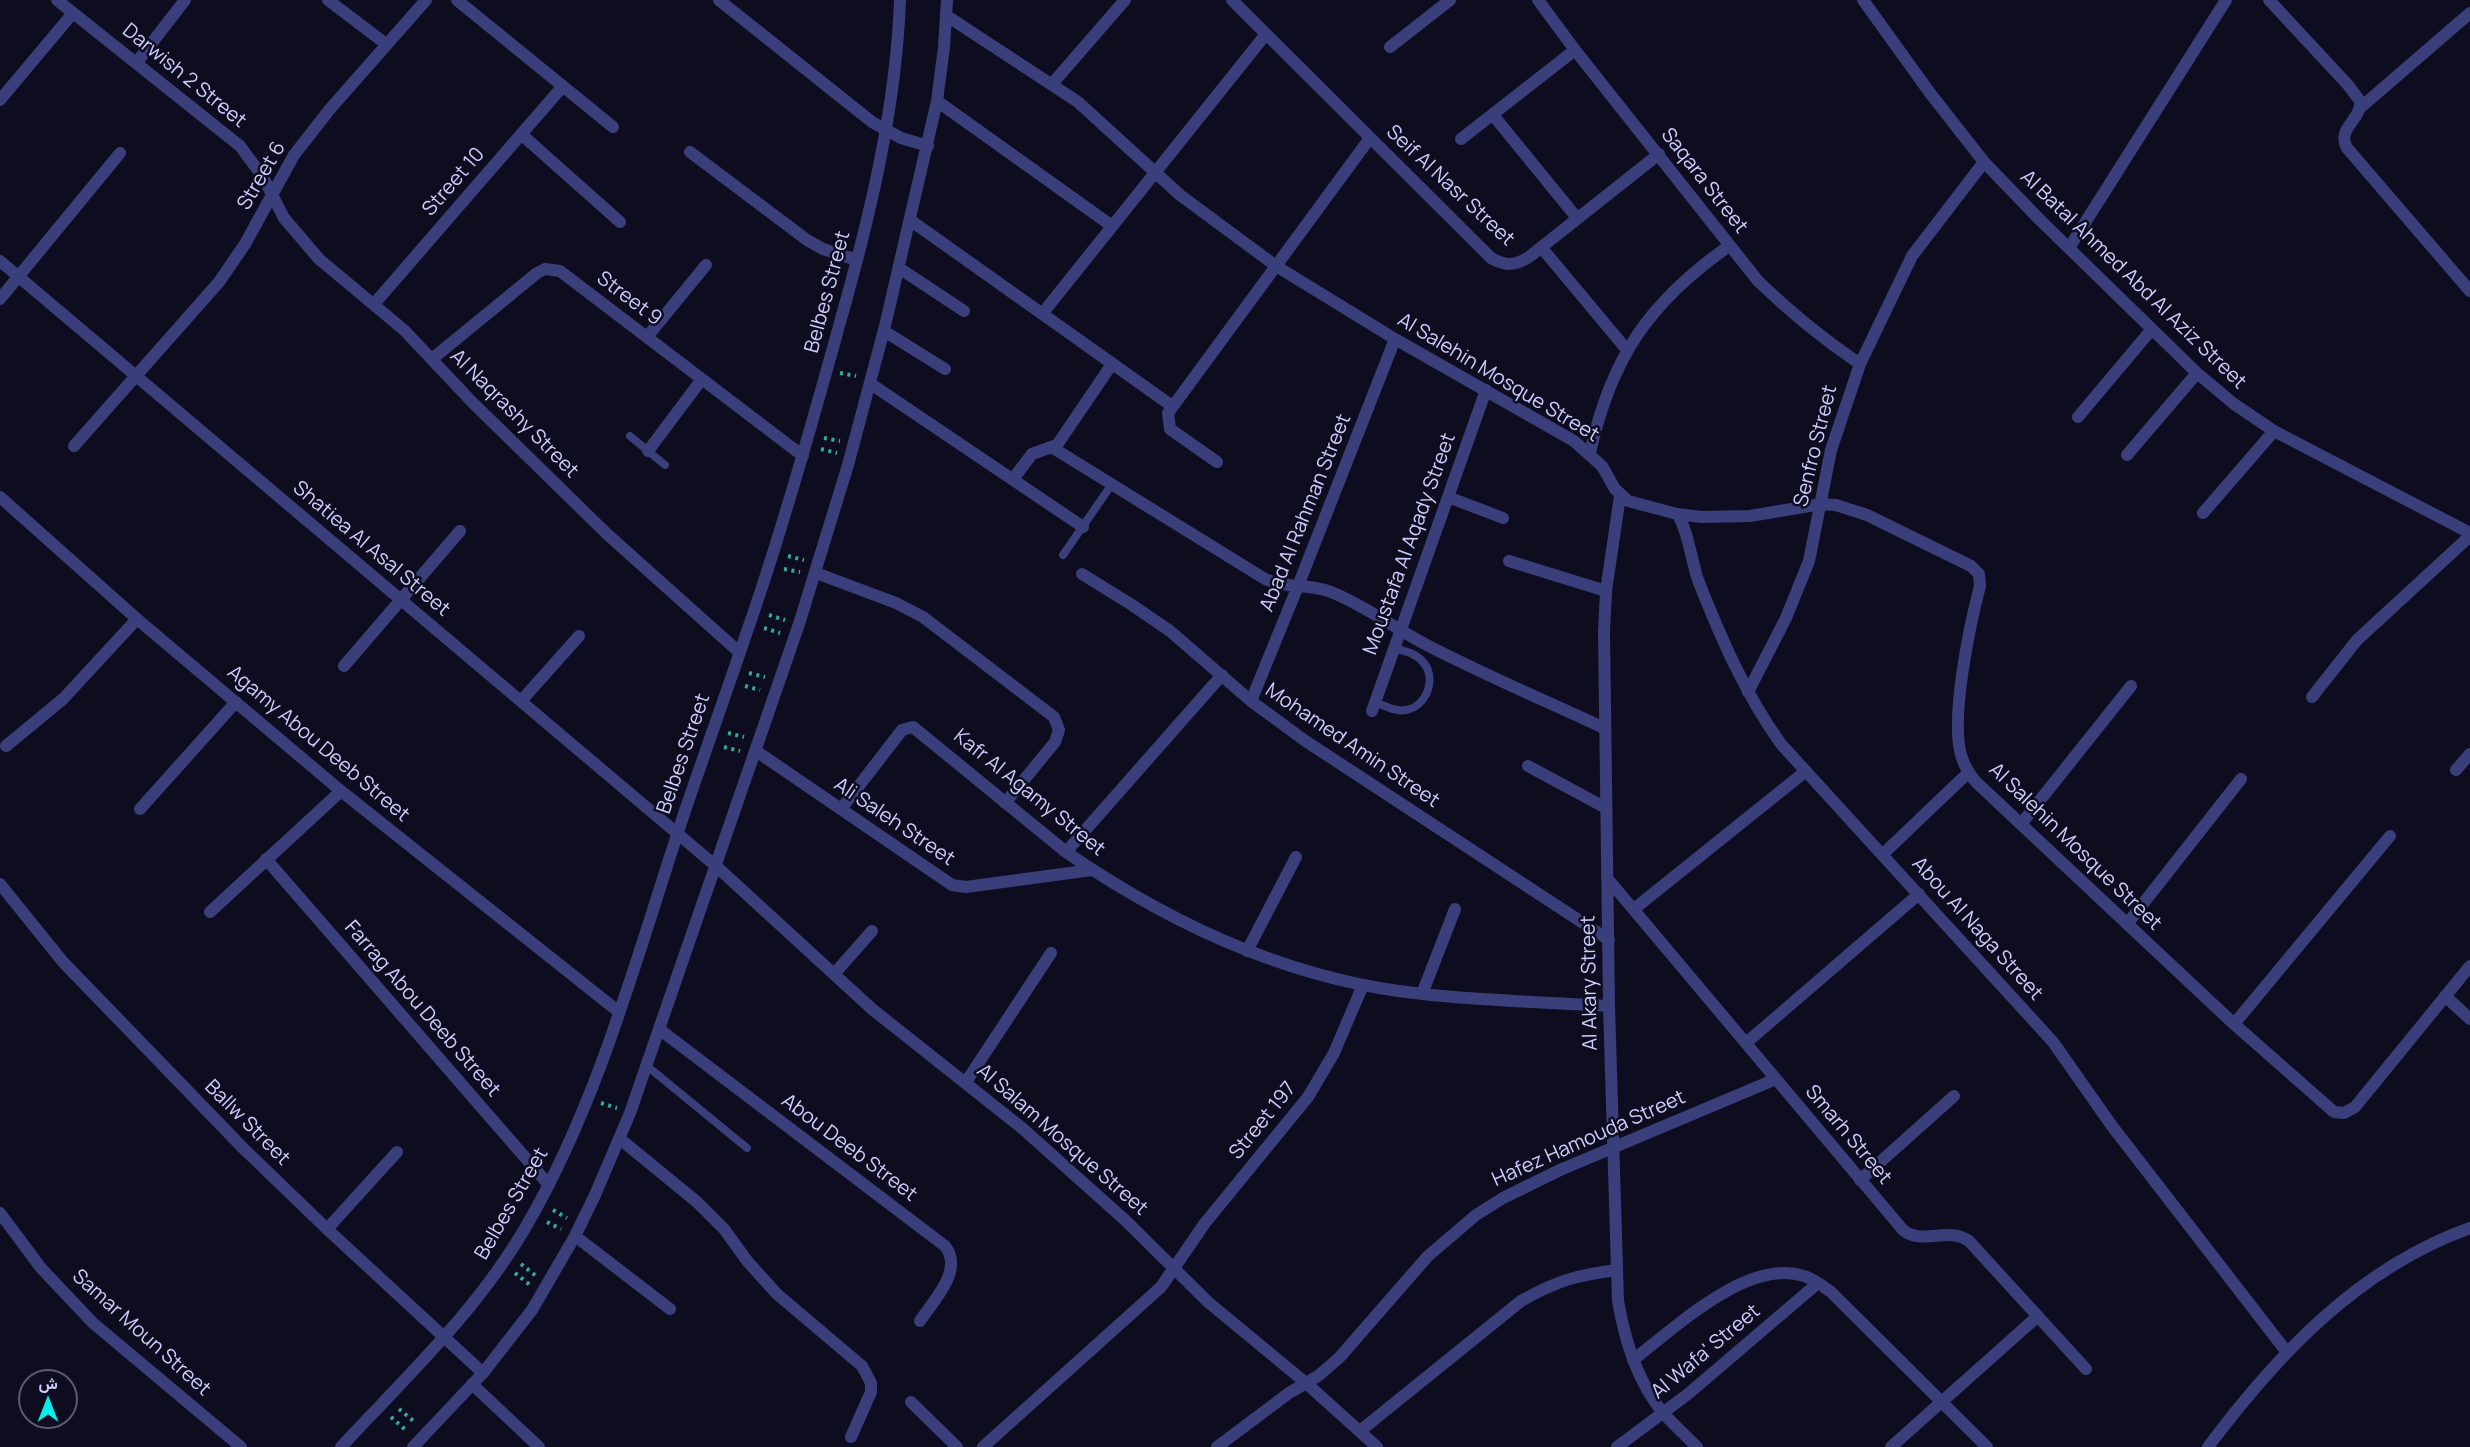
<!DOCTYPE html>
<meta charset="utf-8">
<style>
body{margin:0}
#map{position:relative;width:2470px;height:1447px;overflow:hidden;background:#0e0d1f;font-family:Manrope,Vazirmatn,sans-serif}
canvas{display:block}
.north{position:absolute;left:18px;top:1369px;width:60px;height:60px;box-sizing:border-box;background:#0e0d1f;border:2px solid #5a5a78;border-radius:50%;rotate:0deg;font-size:16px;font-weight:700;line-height:24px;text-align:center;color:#cccdfd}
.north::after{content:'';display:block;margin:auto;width:21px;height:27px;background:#08ede9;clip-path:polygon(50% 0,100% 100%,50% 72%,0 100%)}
</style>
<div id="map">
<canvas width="2470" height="1447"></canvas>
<div class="north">ش</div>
</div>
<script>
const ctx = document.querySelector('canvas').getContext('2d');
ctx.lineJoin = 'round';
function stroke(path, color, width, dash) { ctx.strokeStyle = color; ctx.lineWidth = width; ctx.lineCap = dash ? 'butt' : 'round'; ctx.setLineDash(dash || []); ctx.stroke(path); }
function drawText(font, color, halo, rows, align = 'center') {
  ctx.font = font + ' Manrope,sans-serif'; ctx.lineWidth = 5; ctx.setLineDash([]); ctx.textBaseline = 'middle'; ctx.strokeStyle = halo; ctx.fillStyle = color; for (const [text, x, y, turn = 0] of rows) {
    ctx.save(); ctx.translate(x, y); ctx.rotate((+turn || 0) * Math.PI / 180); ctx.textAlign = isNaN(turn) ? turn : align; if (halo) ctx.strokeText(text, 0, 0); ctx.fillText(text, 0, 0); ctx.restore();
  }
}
const path = new Path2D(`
 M840,373L856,376
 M824,438L840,441
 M821,449L837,453
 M788,556L804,560
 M784,569L800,572
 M769,615L785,620
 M764,628L780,633
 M749,673L765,677
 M745,686L760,690
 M728,733L744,737
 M724,747L740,751
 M601,1103L617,1108
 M553,1210L567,1218
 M547,1222L561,1229
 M521,1264L536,1276
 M515,1273L530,1285
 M399,1409L416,1423
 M391,1417L408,1432`);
const service = new Path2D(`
 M630,436L665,465
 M1063,555L1112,484
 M1375,702C1385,706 1395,712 1406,710C1427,706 1437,678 1423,662C1416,653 1404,651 1394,648
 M647,1066L747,1148`);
const minor = new Path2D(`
 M57,0L240,146L263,177L284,218L319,259L404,330L472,402L607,534L739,652
 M328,0L386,44
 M457,0L613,127
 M719,0L872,122L901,138L928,146
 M1232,0L1491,258C1505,266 1515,266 1529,257L1659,154
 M1538,0L1575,50L1758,281C1790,312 1823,339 1860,364
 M1863,0L1930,93L1984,162L2040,220L2197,373L2234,404L2274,431L2470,533
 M2269,0L2348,85L2360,101C2362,120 2336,128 2347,148L2470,291
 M947,16L1078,102L1180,195L1276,266L1395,339L1574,441L1602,466L1615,489L1628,501L1677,514L1702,517L1750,516L1821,504L1836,505L1867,515L1971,566L1979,574L1980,586C1970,624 1949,722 1962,758C1965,767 1970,775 1976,782L2234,1024L2334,1112L2344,1113L2355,1107L2470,966
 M1390,47L1450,0
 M137,62L185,0
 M1052,84L1125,0
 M0,100L73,13
 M937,101L1112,226
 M2360,108L2470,13
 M1493,115L1577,218
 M521,134L620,222
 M1461,139L1575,50
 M690,152L807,240L823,249L857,260
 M910,220L1172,406
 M1541,247L1627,350
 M2069,248L2226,0
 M0,261L717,867L872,1009L1022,1128L1125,1220L1208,1302L1306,1383L1377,1447
 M899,268L964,311
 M0,299L120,153
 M374,304L563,86
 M1042,314L1266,34
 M884,331L945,369
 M647,337L706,265
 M432,359L537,273L545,269L560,271L803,456
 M871,384L1083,527
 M2078,417L2152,329
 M74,446L219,282L245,244L294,155L330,109L426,0
 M1053,448L1265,579C1288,589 1309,583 1331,592C1364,605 1391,626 1423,643C1482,674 1544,700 1604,728
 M648,451L702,379
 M1590,453C1611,358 1649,302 1729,246
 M2127,455L2197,373
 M1217,462L1170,429L1168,413L1370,138
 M1013,479L1032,454L1057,445L1112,364
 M1620,496L1606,591L1604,632L1609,1006L1618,1301C1625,1341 1637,1382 1664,1414C1674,1425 1686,1436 1697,1447
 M0,497L137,619L341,791L619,1012
 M1448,497L1503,518
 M2203,513L2274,431
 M1677,514C1687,526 1692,563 1698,580C1720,636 1745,694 1781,744L2053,1042L2112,1126L2286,1351
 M1509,561L1606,591
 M816,573L896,603L923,617L1054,717L1059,730L1055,742L1005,803
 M1082,574L1132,605L1170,631L1251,701L1304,740L1609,940
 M344,666L460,531
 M1748,692L1786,618L1809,561L1831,450L1860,364L1912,256L1984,162
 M2312,697L2357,640L2470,536
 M521,701L579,636
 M1251,701L1298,586L1395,339
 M1372,711L1486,390
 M6,746L63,699L137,619
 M756,751L952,885L966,887L1092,870
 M1528,766L1606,808
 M2456,770L2470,754
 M140,809L236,702
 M841,809L902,730L913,727L1066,852C1172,925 1293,981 1423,994C1484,1001 1547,1002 1609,1006
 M2021,824L2131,686
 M1066,852L1222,675
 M1883,854L1969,772
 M266,859L549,1185
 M1607,878L1903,1230C1923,1246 1948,1226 1969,1241L2086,1369
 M0,884L63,962L243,1148L327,1229L483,1373
 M1634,909L1806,771
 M210,912L341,791
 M2127,924L2241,779
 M1247,951L1296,857
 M834,974L872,931
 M1422,994L1455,909
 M2445,996L2470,1019
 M2234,1024L2390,836
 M659,1029L945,1246C964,1270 934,1300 920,1321
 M1746,1043L1919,894
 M966,1082L1051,953
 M620,1139L697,1202L724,1229L748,1262L777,1294L862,1366L871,1383V1392L851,1437
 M1860,1180L1954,1096
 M0,1213L41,1268L93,1323L241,1447
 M327,1229L397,1152
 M575,1236L670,1309
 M1633,1360C1675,1328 1747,1258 1804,1276C1814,1279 1823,1286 1831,1292L1987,1447
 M472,1384L539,1447
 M911,1402L957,1447
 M1360,1431L1521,1301C1556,1281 1577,1275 1617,1270
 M341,1447C408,1375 479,1309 528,1223C603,1093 640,943 688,802C713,729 739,657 763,584C791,499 815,413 839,326C869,220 896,110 900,0
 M413,1447L483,1373L532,1310L575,1236L595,1195L630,1113L799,624L848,465L885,326L937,101L944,47L947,0
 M983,1447L1161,1287L1205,1223L1308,1097L1334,1053L1363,985
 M1217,1447L1289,1393L1318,1376L1339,1358L1428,1256L1476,1215L1503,1198L1560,1170L1776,1079
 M1617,1447L1688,1394L1818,1283
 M1891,1447L2038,1316
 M2208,1447C2277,1355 2358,1268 2470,1228`);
const streetNames = [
 ["Darwish 2 Street",184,76,39],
 ["Street 6",262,176,-60],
 ["Saqara Street",1704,181,52],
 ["Street 10",454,182,-49],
 ["Seif Al Nasr Street",1450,186,43],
 ["Al Batal Ahmed Abd Al Aziz Street",2133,280,44],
 ["Belbes Street",828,292,-75],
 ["Street 9",629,299,37],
 ["Al Salehin Mosque Street",1498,378,31],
 ["Al Naqrashy Street",514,414,45],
 ["Senfro Street",1816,446,-76],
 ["Abad Al Rahman Street",1306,513,-68],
 ["Moustafa Al Aqady Street",1410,544,-70],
 ["Shatiea Al Asal Street",371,549,40],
 ["Agamy Abou Deeb Street",318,744,40],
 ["Mohamed Amin Street",1352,746,34],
 ["Belbes Street",684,754,-71],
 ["Kafr Al Agamy Street",1029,793,39],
 ["Ali Saleh Street",894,822,34],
 ["Al Salehin Mosque Street",2075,847,44],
 ["Abou Al Naga Street",1977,929,48],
 ["Al Akary Street",1590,983,-91],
 ["Farrag Abou Deeb Street",422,1009,49],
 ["Street 197",1263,1121,-51],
 ["Ballw Street",247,1123,45],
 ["Smarh Street",1848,1135,50],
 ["Hafez Hamouda Street",1589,1139,-24],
 ["Al Salam Mosque Street",1062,1140,41],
 ["Abou Deeb Street",849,1148,37],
 ["Belbes Street",512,1204,-60],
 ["Samar Moun Street",141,1333,42],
 ["Al Wafa' Street",1706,1352,-40]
];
stroke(path, '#32ac96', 4, [3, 4.5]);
stroke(service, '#3a3f7c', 8);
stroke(minor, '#3a3f7c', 12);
drawText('20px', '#cccdfd', '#0e0d1f', streetNames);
</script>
